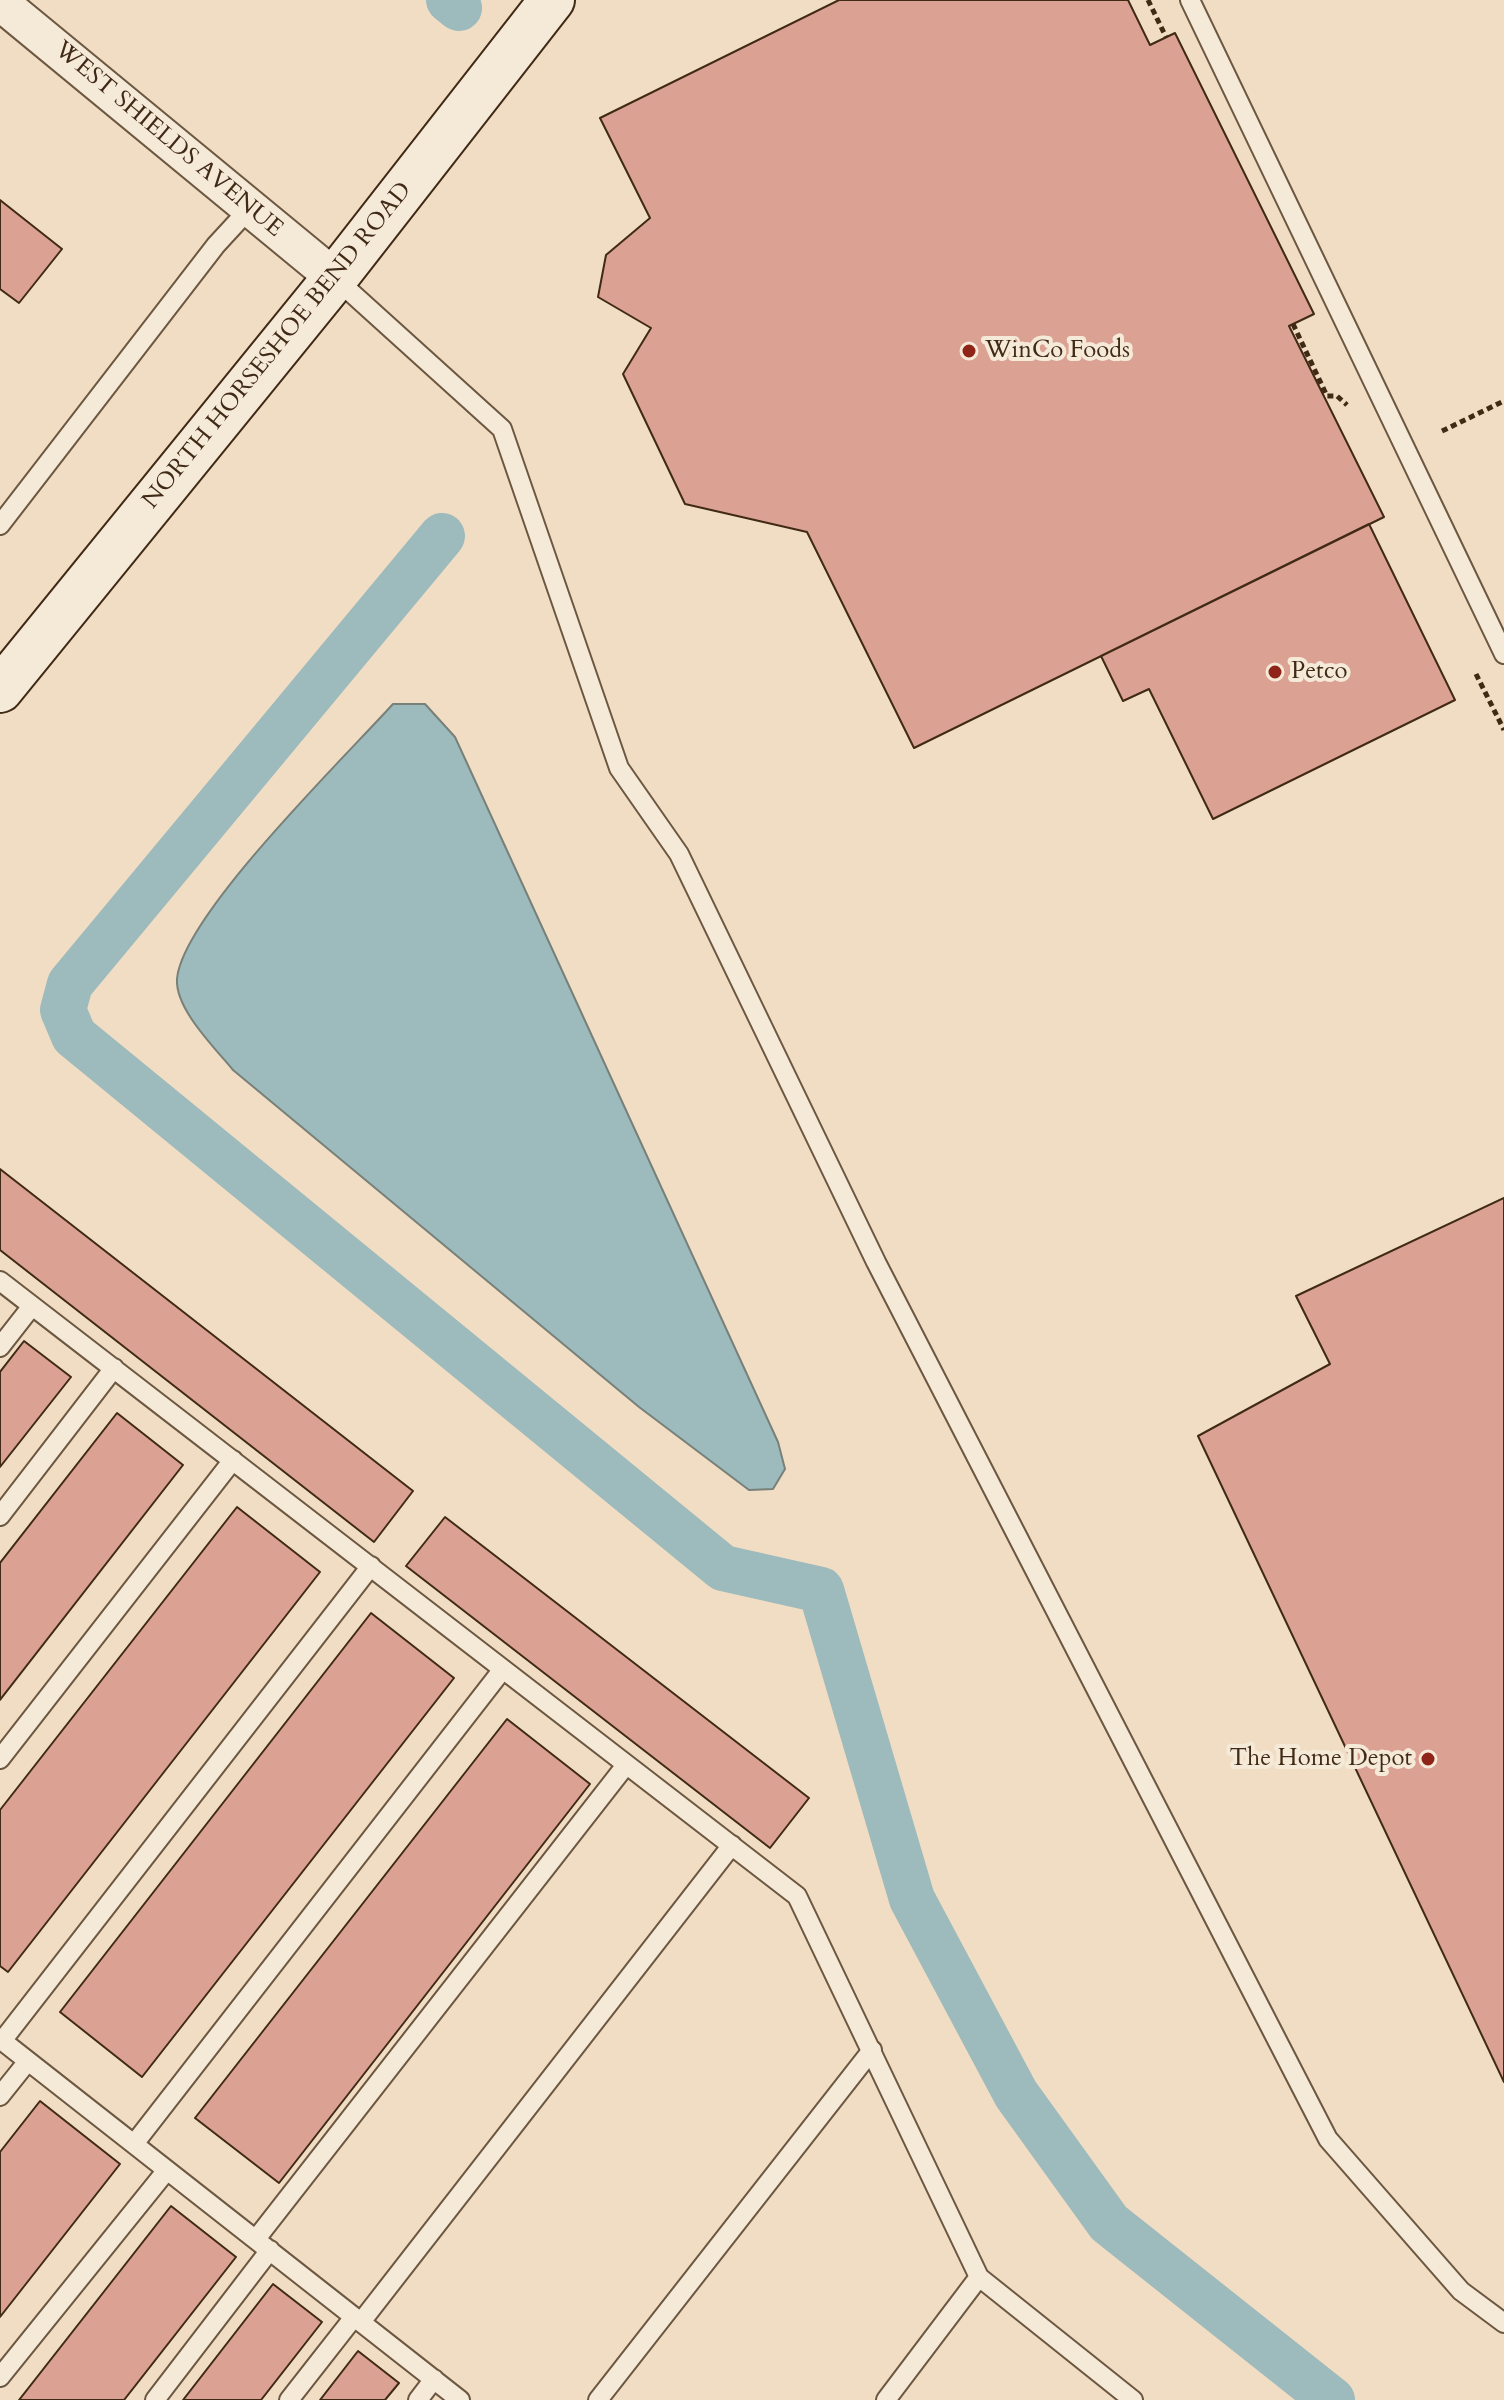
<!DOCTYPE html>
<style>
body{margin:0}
canvas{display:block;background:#f0ddc3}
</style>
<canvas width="1504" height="2400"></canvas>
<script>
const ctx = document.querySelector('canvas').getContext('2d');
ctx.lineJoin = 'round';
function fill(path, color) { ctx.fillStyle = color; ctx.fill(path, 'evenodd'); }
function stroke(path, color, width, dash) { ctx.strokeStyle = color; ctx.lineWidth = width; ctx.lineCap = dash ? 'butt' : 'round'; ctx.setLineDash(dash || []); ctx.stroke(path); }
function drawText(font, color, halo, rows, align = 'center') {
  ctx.font = font + ' Cardo,serif'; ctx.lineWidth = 8; ctx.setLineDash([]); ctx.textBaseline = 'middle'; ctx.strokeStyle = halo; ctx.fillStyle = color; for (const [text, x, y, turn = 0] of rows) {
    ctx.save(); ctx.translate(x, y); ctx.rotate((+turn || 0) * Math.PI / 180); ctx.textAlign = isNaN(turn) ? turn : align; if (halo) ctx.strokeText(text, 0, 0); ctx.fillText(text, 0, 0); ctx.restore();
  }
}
const water = new Path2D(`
 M393,704H425L455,737L778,1442L785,1469L773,1489L749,1490L639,1407L233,1070C215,1048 175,1009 177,979C182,916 345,757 393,704Z`);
const canal = new Path2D(`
 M449,0L459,8
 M442,536L70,984L63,1010L74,1036L723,1568L821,1590L912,1899L1016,2094L1109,2223L1332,2400`);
const building = new Path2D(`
 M839,0H1128L1150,45L1175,33L1314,314L1289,326L1384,517L914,748L807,532L685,504L623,374L651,328L598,297L606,255L650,218L600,118Z
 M0,200L62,249L19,303L0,289Z
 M1369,524L1455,700L1213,819L1149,689L1123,701L1101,656Z
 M0,1169L413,1491L374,1542L0,1250Z
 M1504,1198V2082L1198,1436L1330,1364L1296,1296Z
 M24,1341L71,1377L0,1467V1372Z
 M117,1413L183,1465L0,1700V1563Z
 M237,1507L320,1572L8,1972L0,1966V1810Z
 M445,1517L809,1798L770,1848L406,1566Z
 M371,1613L454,1678L142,2077L60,2012Z
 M507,1719L590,1784L279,2183L195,2118Z
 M40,2101L120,2164L0,2317V2152Z
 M171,2206L236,2257L124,2400H19Z
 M273,2284L322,2322L261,2400H183Z
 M358,2351L399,2383L385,2400H320Z`);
const path = new Path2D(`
 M1148,0L1166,37
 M1293,324L1327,396H1337L1347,405
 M1442,431L1504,401
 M1476,674L1504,730`);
const lane = new Path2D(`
 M1190,0L1504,654
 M335,278L502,429L619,768L679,854L876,1262L1328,2139L1461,2291L1504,2323
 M0,525L216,245L251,207
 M0,1281L797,1896L979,2277L1133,2400
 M0,1347L32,1306
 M0,1516L114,1368
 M0,1759L233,1460
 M0,2039L460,2400
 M2,2041L371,1566
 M0,2096L28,2061
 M134,2144L503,1669
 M256,2239L626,1765
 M361,2322L732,1845
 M0,2377L167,2170
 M155,2400L270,2250
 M289,2400L354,2317
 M418,2400L434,2379
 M598,2400L872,2050
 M886,2400L979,2277`);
const street = new Path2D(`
 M0,2L335,278`);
const secondary = new Path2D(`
 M0,690L335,278L552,0`);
const markers = [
 [969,351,8,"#8f2418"],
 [1275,672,8,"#8f2418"],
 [1428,1759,8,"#8f2418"]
];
const streetNames = [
 ["WEST SHIELDS AVENUE",168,140,40],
 ["NORTH HORSESHOE BEND ROAD",278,346,-51]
];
const poiNames = [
 ["WinCo Foods",985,351],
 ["Petco",1291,672],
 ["The Home Depot",1412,1759,"right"]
];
fill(water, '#9dbabc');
stroke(water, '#78807a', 2);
stroke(canal, '#9dbabc', 46);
fill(building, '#dba193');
stroke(building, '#402a16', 2);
stroke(lane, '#6c5741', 22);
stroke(street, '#6c5741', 40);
stroke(secondary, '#402a16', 48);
stroke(path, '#402a16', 5, [6, 4]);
stroke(lane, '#f5e9d8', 18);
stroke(street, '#f5e9d8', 36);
stroke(secondary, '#f5e9d8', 44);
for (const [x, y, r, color] of markers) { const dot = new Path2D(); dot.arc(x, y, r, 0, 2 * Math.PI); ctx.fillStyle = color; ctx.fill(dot); stroke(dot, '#f5e9d8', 3); }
drawText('24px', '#402a16', '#f5e9d8', streetNames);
drawText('24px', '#402a16', '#f5e9d8', poiNames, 'left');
</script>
